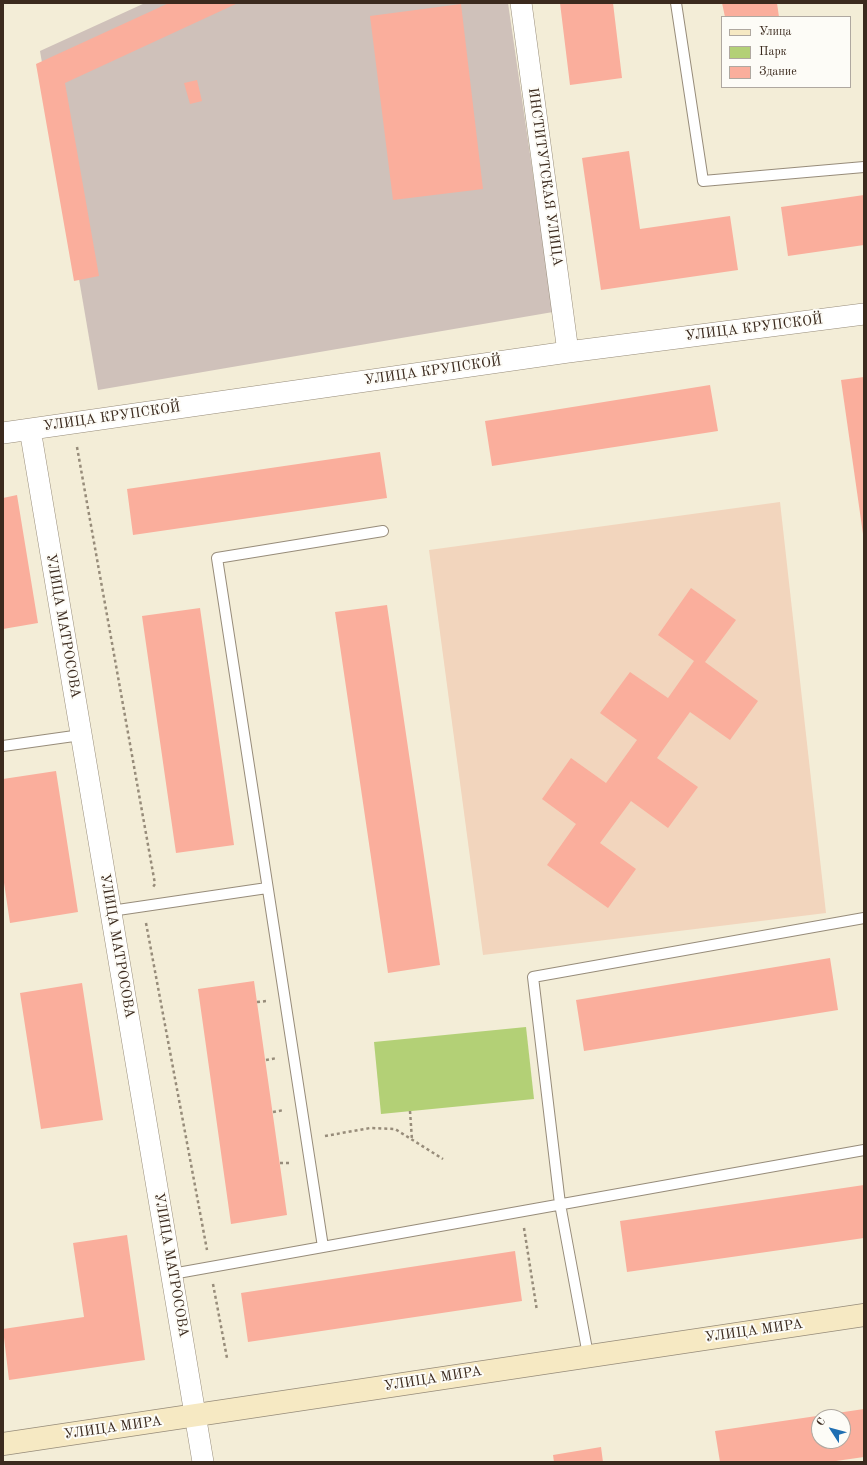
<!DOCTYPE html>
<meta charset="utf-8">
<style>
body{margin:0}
#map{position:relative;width:867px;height:1465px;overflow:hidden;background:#f3edd7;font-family:"Old Standard TT",serif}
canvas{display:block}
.frame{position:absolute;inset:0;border:4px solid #3b2a1e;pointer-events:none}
.legend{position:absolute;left:721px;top:16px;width:130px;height:72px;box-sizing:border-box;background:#fdfcf7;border:1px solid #afa8a0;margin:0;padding:5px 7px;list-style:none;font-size:12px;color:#3b2a1e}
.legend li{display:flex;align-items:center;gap:8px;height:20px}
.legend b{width:20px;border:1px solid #afa8a0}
.north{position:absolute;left:811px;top:1409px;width:40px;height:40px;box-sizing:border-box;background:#fdfcf7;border:1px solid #afa8a0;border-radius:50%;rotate:306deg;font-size:11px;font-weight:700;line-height:16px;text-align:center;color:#3b2a1e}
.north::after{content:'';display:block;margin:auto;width:14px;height:18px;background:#1f6fb2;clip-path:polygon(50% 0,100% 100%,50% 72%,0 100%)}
</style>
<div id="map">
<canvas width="867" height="1465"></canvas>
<div class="frame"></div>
<ul class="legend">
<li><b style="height:5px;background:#f6e9c3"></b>Улица</li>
<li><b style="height:11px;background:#b3d076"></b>Парк</li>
<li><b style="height:11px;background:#faae9c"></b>Здание</li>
</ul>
<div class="north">С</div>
</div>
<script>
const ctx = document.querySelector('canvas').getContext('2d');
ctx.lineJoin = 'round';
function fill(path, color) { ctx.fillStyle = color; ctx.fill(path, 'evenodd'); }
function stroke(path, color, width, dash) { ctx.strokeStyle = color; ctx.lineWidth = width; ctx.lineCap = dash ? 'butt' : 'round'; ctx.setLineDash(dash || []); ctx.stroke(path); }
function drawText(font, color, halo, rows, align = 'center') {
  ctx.font = font + ' "Old Standard TT",serif'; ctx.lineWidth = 4; ctx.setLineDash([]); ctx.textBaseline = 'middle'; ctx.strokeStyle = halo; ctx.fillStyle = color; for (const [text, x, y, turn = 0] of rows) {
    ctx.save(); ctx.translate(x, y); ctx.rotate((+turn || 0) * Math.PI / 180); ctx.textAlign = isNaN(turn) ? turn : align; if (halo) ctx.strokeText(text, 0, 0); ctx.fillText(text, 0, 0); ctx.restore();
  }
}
const built = new Path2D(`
 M780,502L826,913L483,955L429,550Z`);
const industrial = new Path2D(`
 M145,3H508L553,312L98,390L40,51Z`);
const green = new Path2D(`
 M526,1027L534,1099L381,1114L374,1042Z`);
const building = new Path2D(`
 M169,3H238L65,83L99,276L74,281L36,64Z
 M560,3H613L622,78L570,85Z
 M722,3H777L779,17H725Z
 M461,4L483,189L393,200L370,16Z
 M197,80L202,101L190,104L184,83Z
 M629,151L640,229L730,216L738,270L601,290L582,158Z
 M864,195V245L788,256L781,207Z
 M864,377V534H863L841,380Z
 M710,385L718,431L492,466L485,421Z
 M380,452L387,498L133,535L127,489Z
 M17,495L38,623L3,629V498Z
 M691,588L736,620L705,662L758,701L730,740L690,712L657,758L698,787L668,828L631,801L600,843L636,869L608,908L547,865L576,824L542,799L571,758L606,783L637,740L600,713L630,672L668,698L694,661L658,635Z
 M387,605L440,965L388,973L335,612Z
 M200,608L234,845L176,853L142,616Z
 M56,771L78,912L10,923L3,876V779Z
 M830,958L838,1010L584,1051L576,1000Z
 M254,981L287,1215L231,1224L198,989Z
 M82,983L103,1120L41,1129L20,993Z
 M864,1185V1238L627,1272L620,1221Z
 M127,1235L145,1360L9,1380L3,1329L84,1317L73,1243Z
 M515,1251L522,1301L248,1342L241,1293Z
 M864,1409V1457L829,1462H720L715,1431ZM819,1417H843V1441H819Z
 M601,1447L603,1462H554L553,1455Z`);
const path = new Path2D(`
 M77,447L155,884L153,887
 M146,923L207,1250
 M257,1002L267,1001
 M266,1060L277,1058
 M410,1111L412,1140
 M273,1112L284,1110
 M325,1136L370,1128L395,1129L443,1159
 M280,1163H292
 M524,1228L537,1311
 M213,1284L227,1358`);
const lane = new Path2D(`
 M676,3L703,181L864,167
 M3,746L81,735
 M111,911L267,888
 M323,1247L217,558L383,531
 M172,1274L864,1150
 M588,1355L560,1204L533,977L864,918`);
const street = new Path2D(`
 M521,3L568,352
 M30,429L203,1462
 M3,433L568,352L864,314`);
const secondary = new Path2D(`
 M3,1444L864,1315`);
const streetNames = [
 ["ИНСТИТУТСКАЯ УЛИЦА",545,177,82],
 ["УЛИЦА КРУПСКОЙ",754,328,-7],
 ["УЛИЦА КРУПСКОЙ",433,371,-8],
 ["УЛИЦА КРУПСКОЙ",112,417,-8],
 ["УЛИЦА МАТРОСОВА",63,626,80],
 ["УЛИЦА МАТРОСОВА",117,946,80],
 ["УЛИЦА МАТРОСОВА",171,1265,80],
 ["УЛИЦА МИРА",754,1331,-8],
 ["УЛИЦА МИРА",433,1379,-9],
 ["УЛИЦА МИРА",113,1428,-8]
];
fill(built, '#f2d5bd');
fill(industrial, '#cfc1ba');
fill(green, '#b3d076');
fill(building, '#faae9c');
stroke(lane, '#978c7a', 12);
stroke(street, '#978c7a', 22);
stroke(secondary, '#978c7a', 24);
stroke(path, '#978c7a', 2.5, [3, 3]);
stroke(lane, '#fff', 10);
stroke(street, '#fff', 21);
stroke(secondary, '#f6e9c3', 22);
drawText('14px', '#3b2a1e', '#fdfcf7', streetNames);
</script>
